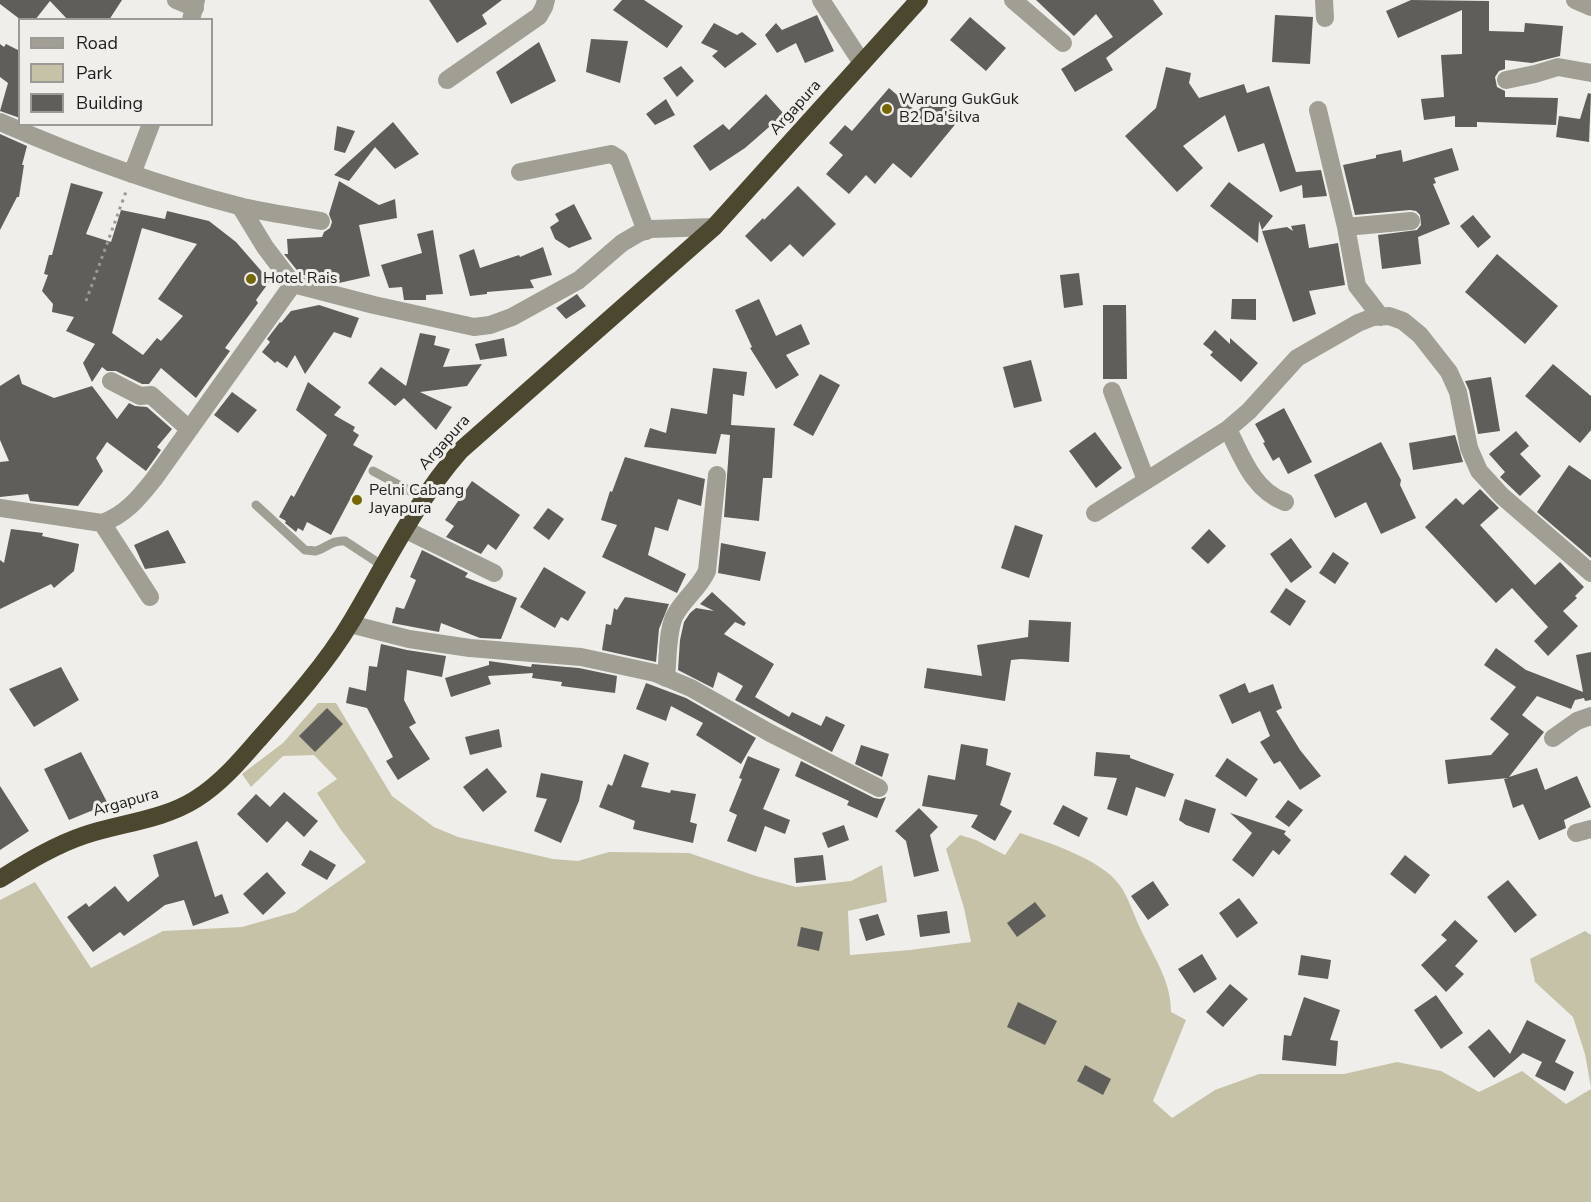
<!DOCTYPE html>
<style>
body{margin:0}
#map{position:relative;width:1591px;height:1202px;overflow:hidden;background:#efeeea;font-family:"Nunito Sans",sans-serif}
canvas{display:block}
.legend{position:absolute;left:18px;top:18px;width:195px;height:108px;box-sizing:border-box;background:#efeeea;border:2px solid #9b9a97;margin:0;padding:8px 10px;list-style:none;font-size:18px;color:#1d1d1b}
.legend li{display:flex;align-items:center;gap:12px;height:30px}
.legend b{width:30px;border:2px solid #9b9a97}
</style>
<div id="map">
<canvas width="1591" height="1202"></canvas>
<ul class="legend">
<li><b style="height:8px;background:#a19f93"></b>Road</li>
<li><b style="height:16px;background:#c5c2a8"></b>Park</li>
<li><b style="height:16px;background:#5f5e5a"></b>Building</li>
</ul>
</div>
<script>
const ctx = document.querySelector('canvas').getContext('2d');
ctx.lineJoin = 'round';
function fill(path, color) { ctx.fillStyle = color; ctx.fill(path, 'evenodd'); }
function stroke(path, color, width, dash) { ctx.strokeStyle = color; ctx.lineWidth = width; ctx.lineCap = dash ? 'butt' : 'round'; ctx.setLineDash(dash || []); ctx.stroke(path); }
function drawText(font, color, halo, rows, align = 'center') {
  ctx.font = font + ' "Nunito Sans",sans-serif'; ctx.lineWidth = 6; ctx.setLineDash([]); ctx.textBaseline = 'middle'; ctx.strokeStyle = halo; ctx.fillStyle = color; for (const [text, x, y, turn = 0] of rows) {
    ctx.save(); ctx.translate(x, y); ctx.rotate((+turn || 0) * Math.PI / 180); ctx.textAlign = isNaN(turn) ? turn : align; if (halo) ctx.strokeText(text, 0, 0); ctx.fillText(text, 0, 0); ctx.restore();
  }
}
const green = new Path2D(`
 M318,703H336L392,796L434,827L458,837L553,859L578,861L609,852L689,853L756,876L796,887L851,881L882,865L887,902L848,911L850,955L910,950L971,942L964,908L946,849L960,835L976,840L1005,855L1020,833C1050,843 1107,861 1123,890C1131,904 1136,921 1144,936C1156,960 1171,983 1171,1012L1186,1020L1153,1101L1172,1118L1215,1090L1259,1074H1344L1397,1062L1441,1071L1479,1092L1522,1071L1566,1104L1591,1089V1202H0V900L35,882L91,968L163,931L242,927L295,912L366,862L341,830L317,793L337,779L314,755L283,756L251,787L242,774L283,743Z
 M1585,931L1591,935V1088L1585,1054L1573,1017L1535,982L1530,959Z`);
const building = new Path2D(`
 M0,0H122L109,20H68L50,1L35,20H21L0,4Z
 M429,0H502L482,15L487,24L457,43Z
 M622,0H644L683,26L667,48L613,10Z
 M1036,0H1153L1163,14L1106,58L1113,70L1075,92L1061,69L1113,37L1096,14L1074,36Z
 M1411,0L1489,1V31L1524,32L1525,23L1563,26L1560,56L1532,63L1505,60V69L1499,71L1495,77L1497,87L1505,91V97L1558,98L1556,125L1477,122V127H1455V116L1424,120L1421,99L1444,97L1441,55L1462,54V10L1398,38L1386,11Z
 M817,15L834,51L805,63L796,43L777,53L765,35L776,23L782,30Z
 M1275,15L1313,17L1310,64L1272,62Z
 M970,17L1006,48L986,71L950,40Z
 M714,23L737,35L742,32L757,44L725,68L712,56L718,51L701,43Z
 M591,39L628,41L620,83L586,72Z
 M539,42L556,81L511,104L496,72Z
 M0,44L4,47L6,44L20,51V118L0,111L8,83L0,77Z
 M681,66L694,81L677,97L663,78Z
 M1166,67L1191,73L1189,83L1199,98L1244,84L1247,93L1269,86L1296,172L1321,170L1327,196L1303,198L1302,185L1280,192L1264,143L1238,152L1225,115L1183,146L1203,168L1177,192L1125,136L1156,108Z
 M889,88L917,112L929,98L937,104L944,95L956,106L949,114L958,121L911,178L893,163L875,184L866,175L849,194L826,174L843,155L829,143L845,125L852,131Z
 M1588,93L1591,94L1589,142L1556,137L1559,116L1580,119Z
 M766,94L784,114L745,148L710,171L693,146L723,124L729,130Z
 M666,99L675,115L655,125L646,114Z
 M393,122L419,154L395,169L375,147L349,181L334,175Z
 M337,126L355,131L345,153L334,150Z
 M0,134L27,146L22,165H24L19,197H17L0,230Z
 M1452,148L1459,170L1434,178L1436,183L1433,184L1450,224L1418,237L1421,264L1382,269L1378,235L1417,230L1421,225L1420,215L1416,211L1410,210L1355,215L1343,165L1376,158V155L1401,150L1403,162Z
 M339,181L379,205L395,199L397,218L359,225L370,276L339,283L338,276L311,277L300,274L284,254H288L287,239L322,237L324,232L330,228L332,222L329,214Z
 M1229,182L1273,216L1262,230L1259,221L1258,243L1210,206Z
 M71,183L103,192L86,234L111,242L121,210L165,219L167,211L209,221L236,242L270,281L256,300L258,303L225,348L230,351L196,398L161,368L149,384H142L116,371H107L102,367L92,382L83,363L95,344L66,331L74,317L52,312L53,304L42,291L48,275L44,274L49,255H52ZM142,228L197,244L158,299L183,316L161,341L157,338L143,355L112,333Z
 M798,186L836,224L803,257L790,244L771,262L745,236L763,218L764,220Z
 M574,204L592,239L569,248L555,239L550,227L559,221L555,214Z
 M1473,215L1491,237L1478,248L1460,226Z
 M1305,224L1309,248L1338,243L1345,285L1309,291L1316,314L1293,322L1262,231L1287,227L1293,231L1291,226Z
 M433,230L443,294L426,295V300H404L402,287L389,288L381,265L422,253L417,234Z
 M543,247L552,275L530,280L534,288L487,292V294L470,296L459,255L474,249L480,268L519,255L520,257Z
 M1497,254L1558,306L1525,344L1465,292Z
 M1079,273L1083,305L1064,308L1060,275Z
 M577,294L586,306L566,319L556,308Z
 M759,299L776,336L801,324L810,344L786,355L799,375L776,389L750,348L752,347L735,310Z
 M1232,299H1256V320L1231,319Z
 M319,305L359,318L351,338L334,332L305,374L295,355L287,368L277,361L275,363L262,352L270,342L267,339L280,322L281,323L291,311Z
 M1103,305H1126L1127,379H1103Z
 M1215,330L1230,344V338L1258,363L1241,382L1210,355L1213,352L1203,344Z
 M420,333L436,336L434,345L450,349L443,367L482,364L467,386L420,392L452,407L436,430L404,398L395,406L368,383L381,367L406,386Z
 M504,338L507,356L480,360L475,344Z
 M1031,360L1042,401L1014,408L1003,367Z
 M1553,364L1591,396V430L1580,443L1525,396Z
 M713,368L747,372L744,396L733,394L731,425L775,428L772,478H763L759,521L724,517L730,435L721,434L716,454L644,447L650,428L666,433L671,408L707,414Z
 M19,374L22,384L54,398L92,386L117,419L129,403L135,406L147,407L172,429L157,447L161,450L146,471L107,442L96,458L103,471L78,506L30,501L28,494L0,497V462L9,461L0,440V386Z
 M820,374L840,385L813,436L793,425Z
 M1491,377L1500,431L1478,434L1469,390L1465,381Z
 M308,382L341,407L334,415L355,427L353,431L359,435L353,445L373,456L331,535L307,522L303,531L298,528L296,532L285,523L286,521L279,517L291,495L294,497L327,435L296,410Z
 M232,392L257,410L238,433L214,415Z
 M1284,408L1312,462L1288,474L1279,457L1273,461L1263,443L1265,442L1255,424Z
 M1516,431L1529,446L1520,454L1541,476L1520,496L1500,477L1505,472L1489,454Z
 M1095,432L1122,468L1096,488L1069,451Z
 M1455,435L1463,462L1413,470L1409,443Z
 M1381,442L1401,480L1400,485L1416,518L1381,534L1366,502L1335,518L1314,475Z
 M625,457L705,479L701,506L678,499L668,531L655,527L648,555L686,574L677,593L602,557L617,525L601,520L610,491L612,492Z
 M1569,465L1591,480V558L1537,512Z
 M472,481L520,515L496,550L488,544L481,554L446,537L454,526L445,520Z
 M1480,489L1499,508L1480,525L1535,585L1560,562L1584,587L1575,596L1577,598L1563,611L1578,626L1548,656L1534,641L1548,627L1512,588L1496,603L1425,527L1456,498L1463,505Z
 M548,508L564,519L549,540L533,528Z
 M1015,525L1043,535L1029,578L1001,568Z
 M11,529L43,533L42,536L79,544L74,571L54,588L51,584L0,609V560L4,563Z
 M1209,529L1226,546L1208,564L1191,548Z
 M168,530L186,563L145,569L134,545Z
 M1291,538L1312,567L1291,583L1270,554Z
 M721,543L766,552L760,581L718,573Z
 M422,550L468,573L465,577L517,598L501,639L480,638L441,623L439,632L392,623L396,607L404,609L416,580L410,577Z
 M1333,552L1349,563L1335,584L1319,573Z
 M544,567L586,592L568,621L561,617L555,628L520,607Z
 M1286,588L1306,601L1290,626L1270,612Z
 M712,592L746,623L744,626L735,622L724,634L774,664L755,697L789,717L792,712L821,726L826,716L845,725L832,752L735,700L743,686L718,672L713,688L678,670L680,640L684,622L690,613L696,608L714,611L700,604Z
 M625,597L669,604L659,629L656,662L602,650L606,624L611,625L614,608L617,610Z
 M1029,620L1071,622L1069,662L1021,659L1011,660L1005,701L924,688L927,668L982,676L977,645L1028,637Z
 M381,644L407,650L446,656L442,677L407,670L404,700L416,723L409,727L430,759L398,780L386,761L393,757L367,708L346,703L349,687L366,691L369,666L377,667Z
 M1496,648L1526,670L1583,692L1576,655L1591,652V700L1585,701L1584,698L1575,700L1571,709L1537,696L1522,715L1544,732L1509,777L1537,768L1545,790L1577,776L1591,807L1564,820L1566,828L1539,840L1523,804L1513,808L1504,779L1508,778L1448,784L1445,760L1491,755L1509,734L1490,719L1516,687L1484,665Z
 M489,661L531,667L532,664L579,668L617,676L615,693L561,686L562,682L532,678L533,673L488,676L491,684L451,697L445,678L489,665Z
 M61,667L79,700L34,727L9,689Z
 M646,683L686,698L756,738L741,764L696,735L703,723L671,706L666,721L636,709Z
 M1245,683L1249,693L1273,684L1282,708L1276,711L1300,750L1321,776L1300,790L1280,761L1274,764L1260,742L1270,736L1260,711L1232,724L1219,695Z
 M327,708L343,724L315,752L299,736Z
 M499,729L502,747L470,755L465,737Z
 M961,744L988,749L986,765L1011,773L1000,805L1012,811L995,841L971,827L978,815L922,806L928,775L955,780Z
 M861,745L889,754L882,777L855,764Z
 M81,752L108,804L69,820L44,769Z
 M1096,752L1130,755V758L1174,774L1165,797L1136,787L1127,816L1107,809L1117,778L1094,776Z
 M624,754L649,763L641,787L670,793L671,790L696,794L690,822L697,824L693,843L633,829L635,821L599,807L608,784L612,786Z
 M748,756L780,769L763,809L790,820L785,834L765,826L756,852L727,841L737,815L729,811L742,779L739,778Z
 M1227,758L1258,779L1246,797L1215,776Z
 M801,761L874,798L880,799L886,797L877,818L847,805L849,801L795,776Z
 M487,768L507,792L483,812L463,787Z
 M541,773L583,781L579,801L561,843L534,831L547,799L536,797Z
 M0,786L29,831L0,850Z
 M284,792L318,821L304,837L287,821L267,843L237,814L256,794L270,807Z
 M1185,799L1216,809L1209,833L1186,825L1179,820Z
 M1288,800L1303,810L1289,827L1275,817Z
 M1063,805L1088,818L1079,837L1053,824Z
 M919,808L938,827L930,835L939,871L914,877L906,841L895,831Z
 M1230,813L1286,831L1284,834L1291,840L1279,855L1273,850L1253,877L1232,860L1252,833Z
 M844,825L849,840L828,848L822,833Z
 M197,841L215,897L222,894L229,913L193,926L184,900L165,905L124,936L120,932L93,952L67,917L86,903L89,907L115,886L128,902L159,876L153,855Z
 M310,850L336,865L327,880L301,865Z
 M823,855L826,880L796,883L794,858Z
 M1405,855L1430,875L1415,894L1390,874Z
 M267,872L286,893L263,915L243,894Z
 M1508,880L1537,915L1515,933L1487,897Z
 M1153,881L1169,905L1148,920L1131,896Z
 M1239,898L1258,923L1237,938L1219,913Z
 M1035,902L1046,916L1017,937L1007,923Z
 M947,911L950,933L920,937L917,915Z
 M878,914L885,935L866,941L859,919Z
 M1455,920L1478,941L1455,966L1464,974L1446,992L1421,965L1447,940L1441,935Z
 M801,927L823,932L819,951L797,946Z
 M1202,954L1217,979L1194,993L1178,969Z
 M1301,955L1331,960L1328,979L1298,975Z
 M1230,984L1248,999L1223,1027L1206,1012Z
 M1436,995L1463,1033L1441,1049L1414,1010Z
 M1304,997L1340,1010L1330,1040L1338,1041L1336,1066L1282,1060L1284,1035L1291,1036Z
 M1018,1002L1057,1021L1045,1045L1007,1027Z
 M1527,1020L1566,1040L1555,1062L1574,1072L1565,1091L1535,1076L1542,1062L1523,1053L1494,1078L1468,1047L1489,1029L1510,1054Z
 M1085,1065L1111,1079L1103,1095L1077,1081Z`);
const path = new Path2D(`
 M86,301L127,189`);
const lane = new Path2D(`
 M373,471L425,499
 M256,505L305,550C306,550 315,551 316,551C327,548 331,540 345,541L383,566`);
const street = new Path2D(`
 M176,0L195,8
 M821,0L862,63
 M1013,0L1063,43
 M1324,0L1325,18
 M1575,0L1591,7
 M191,20L196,0
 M447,80L539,16L544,7L546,0
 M1506,80L1535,74L1558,67L1591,73
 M1318,110L1346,227L1357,286L1381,317
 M0,122C75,155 160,186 239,206C266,213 294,216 321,221
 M520,172L611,154L619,159L646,231
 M132,174L151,124
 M240,206L265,247L293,284L374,305L474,327L490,325L512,317L579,280L622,243L639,233L651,229L714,227
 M1346,227L1411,221
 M111,381L140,396L151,395L189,429
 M1112,391L1146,480
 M1228,429C1242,457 1253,490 1285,502
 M0,508L102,523C125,515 139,498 154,479L293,284
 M1095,513L1228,429L1249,411L1297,358L1358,323L1373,317L1389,316L1403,321L1420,335L1449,372L1458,392L1469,448L1479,471L1502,496L1591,573
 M102,523L150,597
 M406,530L494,573
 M350,624L409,639L470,648L581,657L655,673L691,688L770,733L879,788
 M666,678C668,659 667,634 674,617C682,600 699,589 707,571L717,475
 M1553,738L1577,721L1591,716
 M1576,833L1591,829`);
const highway = new Path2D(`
 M0,879C27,862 55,845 85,835C121,823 163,820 196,799C220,784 240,761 258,740C291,703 326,664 351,622C385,565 416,501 460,451L714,227L919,0`);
const markers = [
 [887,109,6,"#766800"],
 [251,279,6,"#766800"],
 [357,500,6,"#766800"]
];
const poiNames = [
 ["Warung GukGuk",899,100],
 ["B2 Da'silva",899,118],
 ["Hotel Rais",263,279],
 ["Pelni Cabang",369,491],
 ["Jayapura",369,509]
];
const streetNames = [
 ["Argapura",796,108,-48],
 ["Argapura",445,443,-48],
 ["Argapura",126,803,-16]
];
fill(green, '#c5c2a8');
fill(building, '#5f5e5a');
stroke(path, '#9a9a96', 3, [3, 4.5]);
stroke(lane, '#a19f93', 9);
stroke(street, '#a19f93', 18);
stroke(highway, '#4c482f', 18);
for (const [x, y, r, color] of markers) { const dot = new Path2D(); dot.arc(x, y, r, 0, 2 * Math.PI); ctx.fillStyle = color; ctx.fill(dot); stroke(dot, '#efeeea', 2); }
drawText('16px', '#1d1d1b', '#efeeea', poiNames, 'left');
drawText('16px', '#1d1d1b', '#efeeea', streetNames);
</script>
